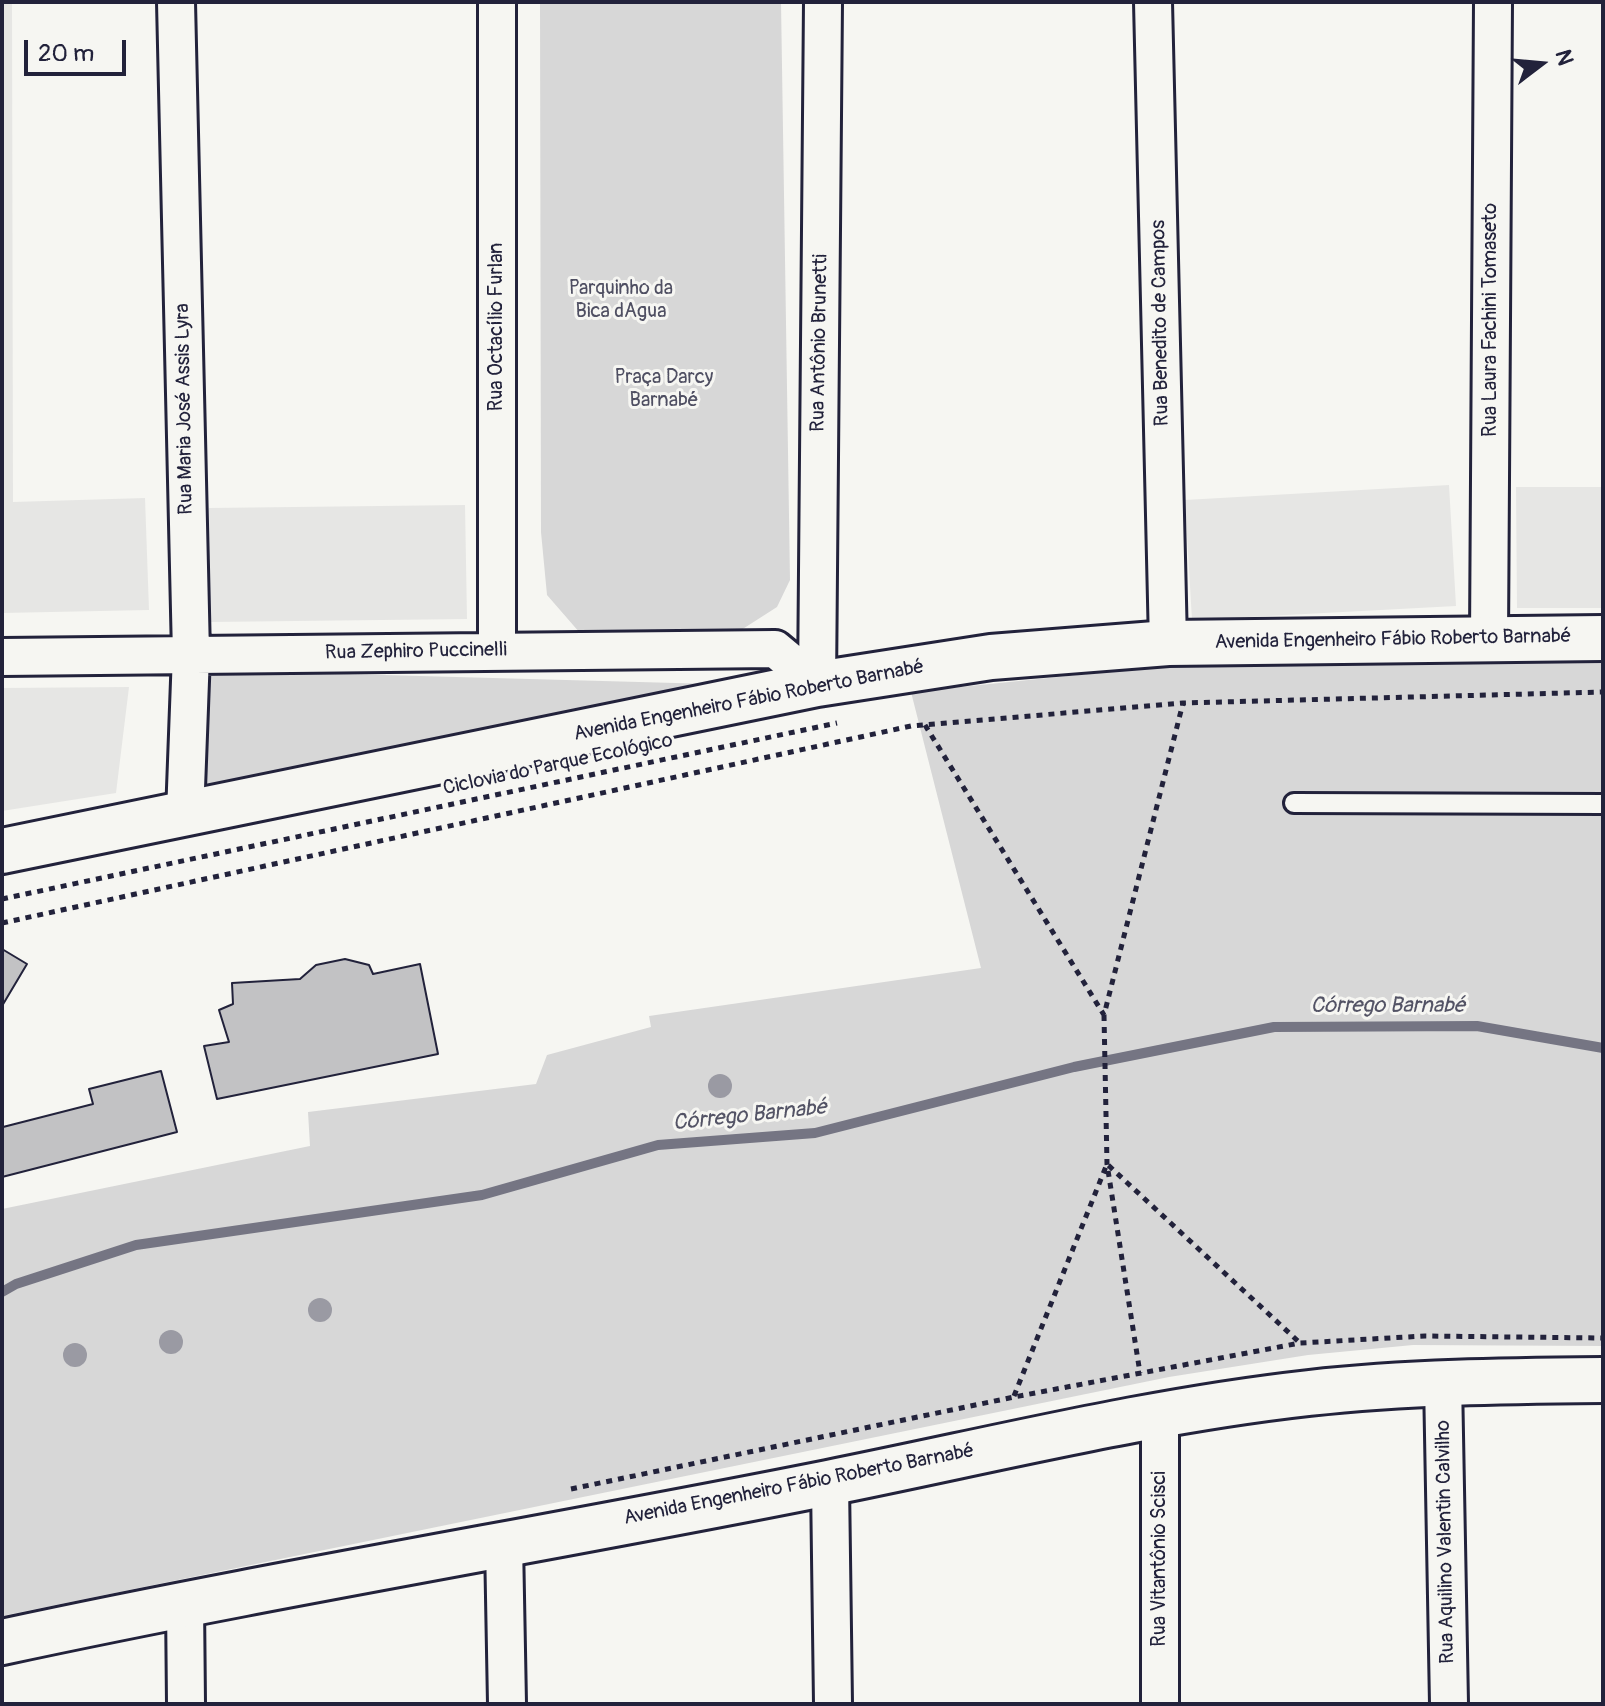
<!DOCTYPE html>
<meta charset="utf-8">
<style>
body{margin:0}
#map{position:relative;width:1605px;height:1706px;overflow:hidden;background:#f6f6f2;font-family:Pangolin,sans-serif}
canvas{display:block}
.frame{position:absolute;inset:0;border:4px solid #22223b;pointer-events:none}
.north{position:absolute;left:1501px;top:24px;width:80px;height:80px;-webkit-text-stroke:6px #f6f6f2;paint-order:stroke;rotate:74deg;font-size:22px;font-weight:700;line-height:32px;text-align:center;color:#22223b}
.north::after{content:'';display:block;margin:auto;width:28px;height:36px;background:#22223b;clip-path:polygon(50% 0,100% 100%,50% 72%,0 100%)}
.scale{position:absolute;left:24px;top:40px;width:102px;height:36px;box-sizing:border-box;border:4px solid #22223b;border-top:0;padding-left:10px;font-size:24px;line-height:28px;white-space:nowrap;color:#22223b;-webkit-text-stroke:6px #f6f6f2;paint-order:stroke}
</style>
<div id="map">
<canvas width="1605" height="1706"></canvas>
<div class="frame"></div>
<div class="north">N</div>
<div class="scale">20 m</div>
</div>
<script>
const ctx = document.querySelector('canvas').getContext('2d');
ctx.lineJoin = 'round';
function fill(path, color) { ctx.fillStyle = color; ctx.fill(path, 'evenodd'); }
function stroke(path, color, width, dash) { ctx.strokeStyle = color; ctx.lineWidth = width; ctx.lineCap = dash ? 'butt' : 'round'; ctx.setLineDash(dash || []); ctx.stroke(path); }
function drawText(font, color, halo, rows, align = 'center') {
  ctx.font = font + ' Pangolin,sans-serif'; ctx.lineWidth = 6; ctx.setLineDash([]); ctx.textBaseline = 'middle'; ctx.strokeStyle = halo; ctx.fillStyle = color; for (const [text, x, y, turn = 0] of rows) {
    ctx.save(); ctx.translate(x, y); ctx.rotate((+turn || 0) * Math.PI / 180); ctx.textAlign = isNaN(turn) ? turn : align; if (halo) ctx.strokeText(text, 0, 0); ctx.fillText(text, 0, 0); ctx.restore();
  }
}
const built = new Path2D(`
 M2,2H12L13,502L145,498L149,610L2,613Z
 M1449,485L1456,606L1192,620L1185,500Z
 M1516,487H1603V608H1517Z
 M465,505L467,619L210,622L209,508Z
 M129,687L116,793L2,811V688Z`);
const green = new Path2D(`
 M540,2H781L790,580L777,607L738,632L580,633L547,595L541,532Z
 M1603,656V1346L1413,1345L1308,1355L1169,1377L2,1616V1209L310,1146L308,1112L536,1084L547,1055L651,1027L649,1016L981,968L911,692L1205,662Z
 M201,670L712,684L546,715L200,795Z`);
const stream = new Path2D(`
 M2,1292L16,1284L136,1245L482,1195L658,1145L815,1133L1074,1067L1274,1027L1477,1026L1603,1048`);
const building = new Path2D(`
 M2,949L27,964L2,1006Z
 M345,959L369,965L373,974L420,964L438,1054L217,1099L204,1046L229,1042L219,1010L233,1004L232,983L300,979L316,965Z
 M161,1071L177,1132L2,1177V1124L3,1127L93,1104L89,1089Z`);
const path = new Path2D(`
 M925,725L1104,1015L1183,703
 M2,899L837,723
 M2,923L911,726L1183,703L1603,692
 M1104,1015L1107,1164L1140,1373
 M1014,1396L1107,1164L1300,1343
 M571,1489L1014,1397L1300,1343L1425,1336L1603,1338`);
const lane = new Path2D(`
 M1294,803L1603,804`);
const street = new Path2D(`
 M176,2L191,654L185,815
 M1153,2L1168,643
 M1489,638L1493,2
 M497,651V2
 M2,657L775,649L817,684
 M817,684L823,2
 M1443,1381L1449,1704
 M830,1483L833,1704
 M504,1543L507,1704
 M185,1603L186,1704
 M1160,1704V1414`);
const primary = new Path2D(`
 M2,851L817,684L991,657L1168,643L1603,638
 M2,1642C276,1583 553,1538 828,1483C988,1451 1147,1411 1309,1393C1407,1382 1505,1381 1603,1380`);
const trees = [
 [720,1086],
 [320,1310],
 [171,1342],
 [75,1355]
];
const parkNames = [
 ["Parquinho da",621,289],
 ["Bica dAgua",621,312],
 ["Praça Darcy",664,378],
 ["Barnabé",664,401]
];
const streetNames = [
 ["Rua Laura Fachini Tomaseto",1491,320,-90],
 ["Rua Benedito de Campos",1161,323,-91],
 ["Rua Octacílio Furlan",497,327,-90],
 ["Rua Antônio Brunetti",820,343,-89],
 ["Rua Maria José Assis Lyra",185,409,-91],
 ["Avenida Engenheiro Fábio Roberto Barnabé",1393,640,-1],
 ["Rua Zephiro Puccinelli",416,652,-1],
 ["Avenida Engenheiro Fábio Roberto Barnabé",749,701,-11],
 ["Ciclovia do Parque Ecológico",558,765,-12],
 ["Avenida Engenheiro Fábio Roberto Barnabé",799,1485,-11],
 ["Rua Aquilino Valentin Calvilho",1446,1542,-91],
 ["Rua Vitantônio Scisci",1160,1559,-90]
];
const waterNames = [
 ["Córrego Barnabé",1388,1006],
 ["Córrego Barnabé",750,1116,-6]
];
fill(built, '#e6e6e4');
fill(green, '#d7d7d7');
stroke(stream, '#757583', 10);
fill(building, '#c2c2c4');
stroke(building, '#22223b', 2);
stroke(lane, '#22223b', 24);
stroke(street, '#22223b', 42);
stroke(primary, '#22223b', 50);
stroke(path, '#22223b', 5, [6, 6]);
stroke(lane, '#f6f6f2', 18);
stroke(street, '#f6f6f2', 36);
stroke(primary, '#f6f6f2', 44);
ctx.fillStyle = '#9a9aa3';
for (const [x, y] of trees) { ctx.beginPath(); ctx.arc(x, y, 12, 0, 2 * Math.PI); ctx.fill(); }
drawText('20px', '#4f4f62', '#f6f6f2', parkNames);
drawText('20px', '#22223b', '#f6f6f2', streetNames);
drawText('italic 22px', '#535365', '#f6f6f2', waterNames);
</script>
